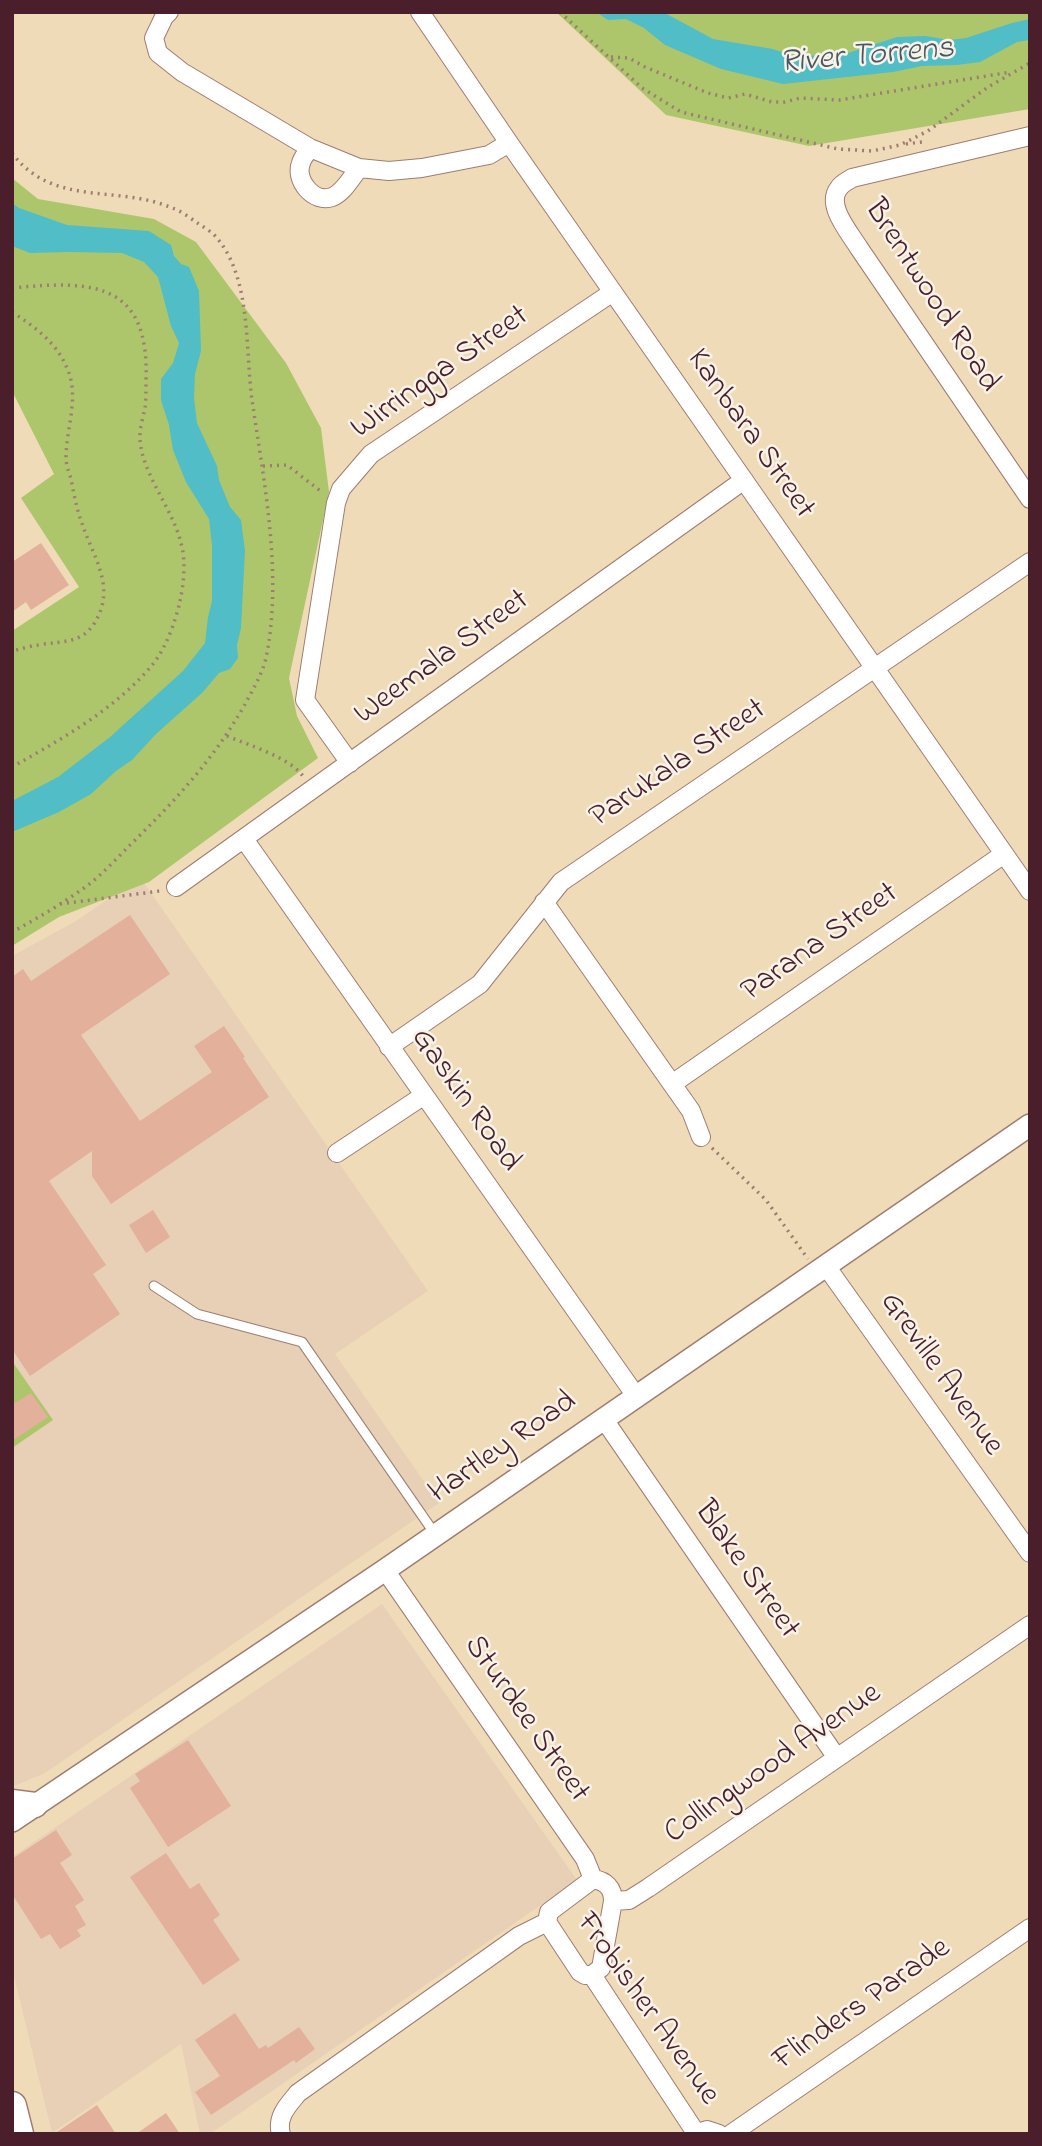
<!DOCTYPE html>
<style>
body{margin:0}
#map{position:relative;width:1042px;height:2146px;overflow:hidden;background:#f0dbb9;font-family:"Indie Flower",sans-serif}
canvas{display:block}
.frame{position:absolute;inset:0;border:14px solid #4a1f2b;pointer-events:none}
</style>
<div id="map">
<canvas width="1042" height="2146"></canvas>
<div class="frame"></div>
</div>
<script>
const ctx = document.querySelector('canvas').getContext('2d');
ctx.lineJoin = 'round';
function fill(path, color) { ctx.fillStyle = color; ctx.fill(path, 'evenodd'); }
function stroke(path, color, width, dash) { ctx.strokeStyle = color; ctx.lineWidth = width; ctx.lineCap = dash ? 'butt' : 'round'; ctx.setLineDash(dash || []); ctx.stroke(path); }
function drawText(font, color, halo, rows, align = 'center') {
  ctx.font = font + ' "Indie Flower",sans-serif'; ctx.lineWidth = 5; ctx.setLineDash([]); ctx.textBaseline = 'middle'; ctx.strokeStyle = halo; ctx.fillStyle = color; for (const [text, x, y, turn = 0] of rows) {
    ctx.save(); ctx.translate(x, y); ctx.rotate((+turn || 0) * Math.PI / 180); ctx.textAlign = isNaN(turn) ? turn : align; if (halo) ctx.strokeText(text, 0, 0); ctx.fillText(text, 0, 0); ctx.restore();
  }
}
const built = new Path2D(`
 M140,877L428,1291L335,1354L439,1503L45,1773L12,1787V956L76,921Z
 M382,1604L577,1880L210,2134H200L181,2044L52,2133L12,1968V1857Z`);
const green = new Path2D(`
 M556,12H1030V109L809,146L666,115Z
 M12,178L38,199L154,219L196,242L286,363L321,428L329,492L289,678L297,716L318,758L149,882L59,917L12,946V631L79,587L21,498L54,474L12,391Z
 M12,1361L53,1420L12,1448Z`);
const water = new Path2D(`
 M596,12H663L713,39L773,49L791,55L822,56L848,53L897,37L925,36L950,40L966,38L1012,23L1030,19V40L1017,42L980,62L957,65L922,66L893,72L783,84L721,69L665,45L644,28L626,19L608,20Z
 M12,203L19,208L67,225L149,231L171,245L174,256L181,264L189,267L199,291L201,351L195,374L194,398L197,423L217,466L219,480L230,507L241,520L245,551L241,628L237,645L238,658L230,669L219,673L203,692L156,734L132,760L116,771L91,794L59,812L12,832V801L58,777L110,737L183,671L205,643L208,617L212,601V545L209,519L186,482L173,450L169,425L161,400V379L173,363L179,343L171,326L158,277L144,262L122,253L70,252L30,253L12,246Z`);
const building = new Path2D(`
 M41,543L69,585L31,610L26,602L12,612V562Z
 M130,915L170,974L81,1035L140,1121L212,1072L194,1046L224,1026L245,1057L243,1058L269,1097L111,1204L92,1176V1151L49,1181L106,1265L93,1274L120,1314L30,1376L12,1349V977L23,969L31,981Z
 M153,1210L170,1237L146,1253L129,1225Z
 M31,1393L48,1417L12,1441V1405Z
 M188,1740L231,1806L168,1847L130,1788L140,1781L135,1774Z
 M56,1830L72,1855L60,1863L84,1900L75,1906L86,1925L77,1930L81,1936L60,1949L50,1934L41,1939L12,1894V1859Z
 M166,1853L190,1889L199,1883L220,1915L213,1920L240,1960L203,1985L130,1877Z
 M235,2013L259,2049L266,2045L268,2048L299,2027L315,2049L296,2063L294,2060L211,2115L195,2092L220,2076L195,2040Z
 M97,2105L116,2134H54Z
 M166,2113L180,2134H136Z`);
const path = new Path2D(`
 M560,12L642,88L681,112L838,149L872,151L900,145L928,131L988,87L1030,63
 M611,57L629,58L645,67L708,93L728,98L745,94L772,102H785L800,98L839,100L1011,72
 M906,144L922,142
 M12,153C53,208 117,184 172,208C182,211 191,219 199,224C205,228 212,232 216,237C252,278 245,350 252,400C264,482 283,576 266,658C262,675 252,691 244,706C213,760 175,801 131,844C116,859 101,876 84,888C61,904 37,919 12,932
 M12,288C94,280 150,282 146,382C146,391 146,400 145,408C143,418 139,430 140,440C143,476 172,507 181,543C186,561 184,583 180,601C176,620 166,648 153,664C117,708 62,739 12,767
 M12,312C35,327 56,342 67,368C80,396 66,429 66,458C66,465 69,472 71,479C74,495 77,511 83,526C92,553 112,582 100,612C87,645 66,640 38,645C30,646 21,649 12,651
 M263,466L287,465L323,493
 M227,736C250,746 287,756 303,776
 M60,904L160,891
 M712,1148L766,1200L808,1259`);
const service = new Path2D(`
 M154,1286L197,1314L302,1342L435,1534`);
const minor = new Path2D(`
 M169,12L164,17L154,38L158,53L182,72L310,148L359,168L389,171L422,168L489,155L509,143
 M420,12L509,143L1030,891
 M1030,136L852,178C848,181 842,183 839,188C825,205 850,233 859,248L1030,499
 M310,148C307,153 302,158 301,163C294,180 314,204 332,197C343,193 352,177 359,168
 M350,763L305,700L336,503L341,489L371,454L613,292
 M244,839L636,1396
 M176,887L744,480
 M544,902L691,1111L701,1137
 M389,1047L480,984L561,882L1030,562
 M672,1084L1004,854
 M337,1153L423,1096
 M826,1266L1030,1553
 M603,1418L837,1758
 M385,1570L585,1859L593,1879
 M613,1901L629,1900L648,1888L1030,1625
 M547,1922L580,1972L585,1975H592L696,2133
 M592,1975L601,1968L613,1901C613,1888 606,1881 593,1879
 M281,2134C276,2117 288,2105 298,2093L519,1936L547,1922L549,1912L593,1879
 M695,2134L707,2130L719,2134
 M731,2134L1030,1928`);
const tertiary = new Path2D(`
 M12,1821L385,1570L1030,1125`);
const secondary = new Path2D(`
 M12,1802L35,1805`);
const primary = new Path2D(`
 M12,2106L19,2134`);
const streetNames = [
 ["Brentwood Road",930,297,57],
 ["Wirringga Street",441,374,-35],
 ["Kanbara Street",749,435,55],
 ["Weemala Street",443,659,-36],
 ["Parukala Street",679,765,-34],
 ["Parana Street",821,944,-35],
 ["Gaskin Road",464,1101,55],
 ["Greville Avenue",940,1375,55],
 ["Hartley Road",504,1449,-35],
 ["Blake Street",745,1571,55],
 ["Sturdee Street",525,1720,55],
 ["Collingwood Avenue",774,1765,-35],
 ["Flinders Parade",863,2006,-35],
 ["Frobisher Avenue",646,2010,55]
];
const waterNames = [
 ["River Torrens",867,58,-5]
];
fill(built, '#e7d0b5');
fill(green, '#adc66c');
fill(water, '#50bdc7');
fill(building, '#e3b09b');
stroke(service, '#9d7d72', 11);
stroke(minor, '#9d7d72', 20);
stroke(tertiary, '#9d7d72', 24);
stroke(secondary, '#9d7d72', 27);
stroke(primary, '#9d7d72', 31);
stroke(path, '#9d7d72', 3.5, [2, 5]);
stroke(service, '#fff', 9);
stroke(minor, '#fff', 18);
stroke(tertiary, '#fff', 21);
stroke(secondary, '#fff', 24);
stroke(primary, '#fff', 28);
drawText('32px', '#4a1f2b', '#f7f3e8', streetNames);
drawText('italic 33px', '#4c5662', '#f7f3e8', waterNames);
</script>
